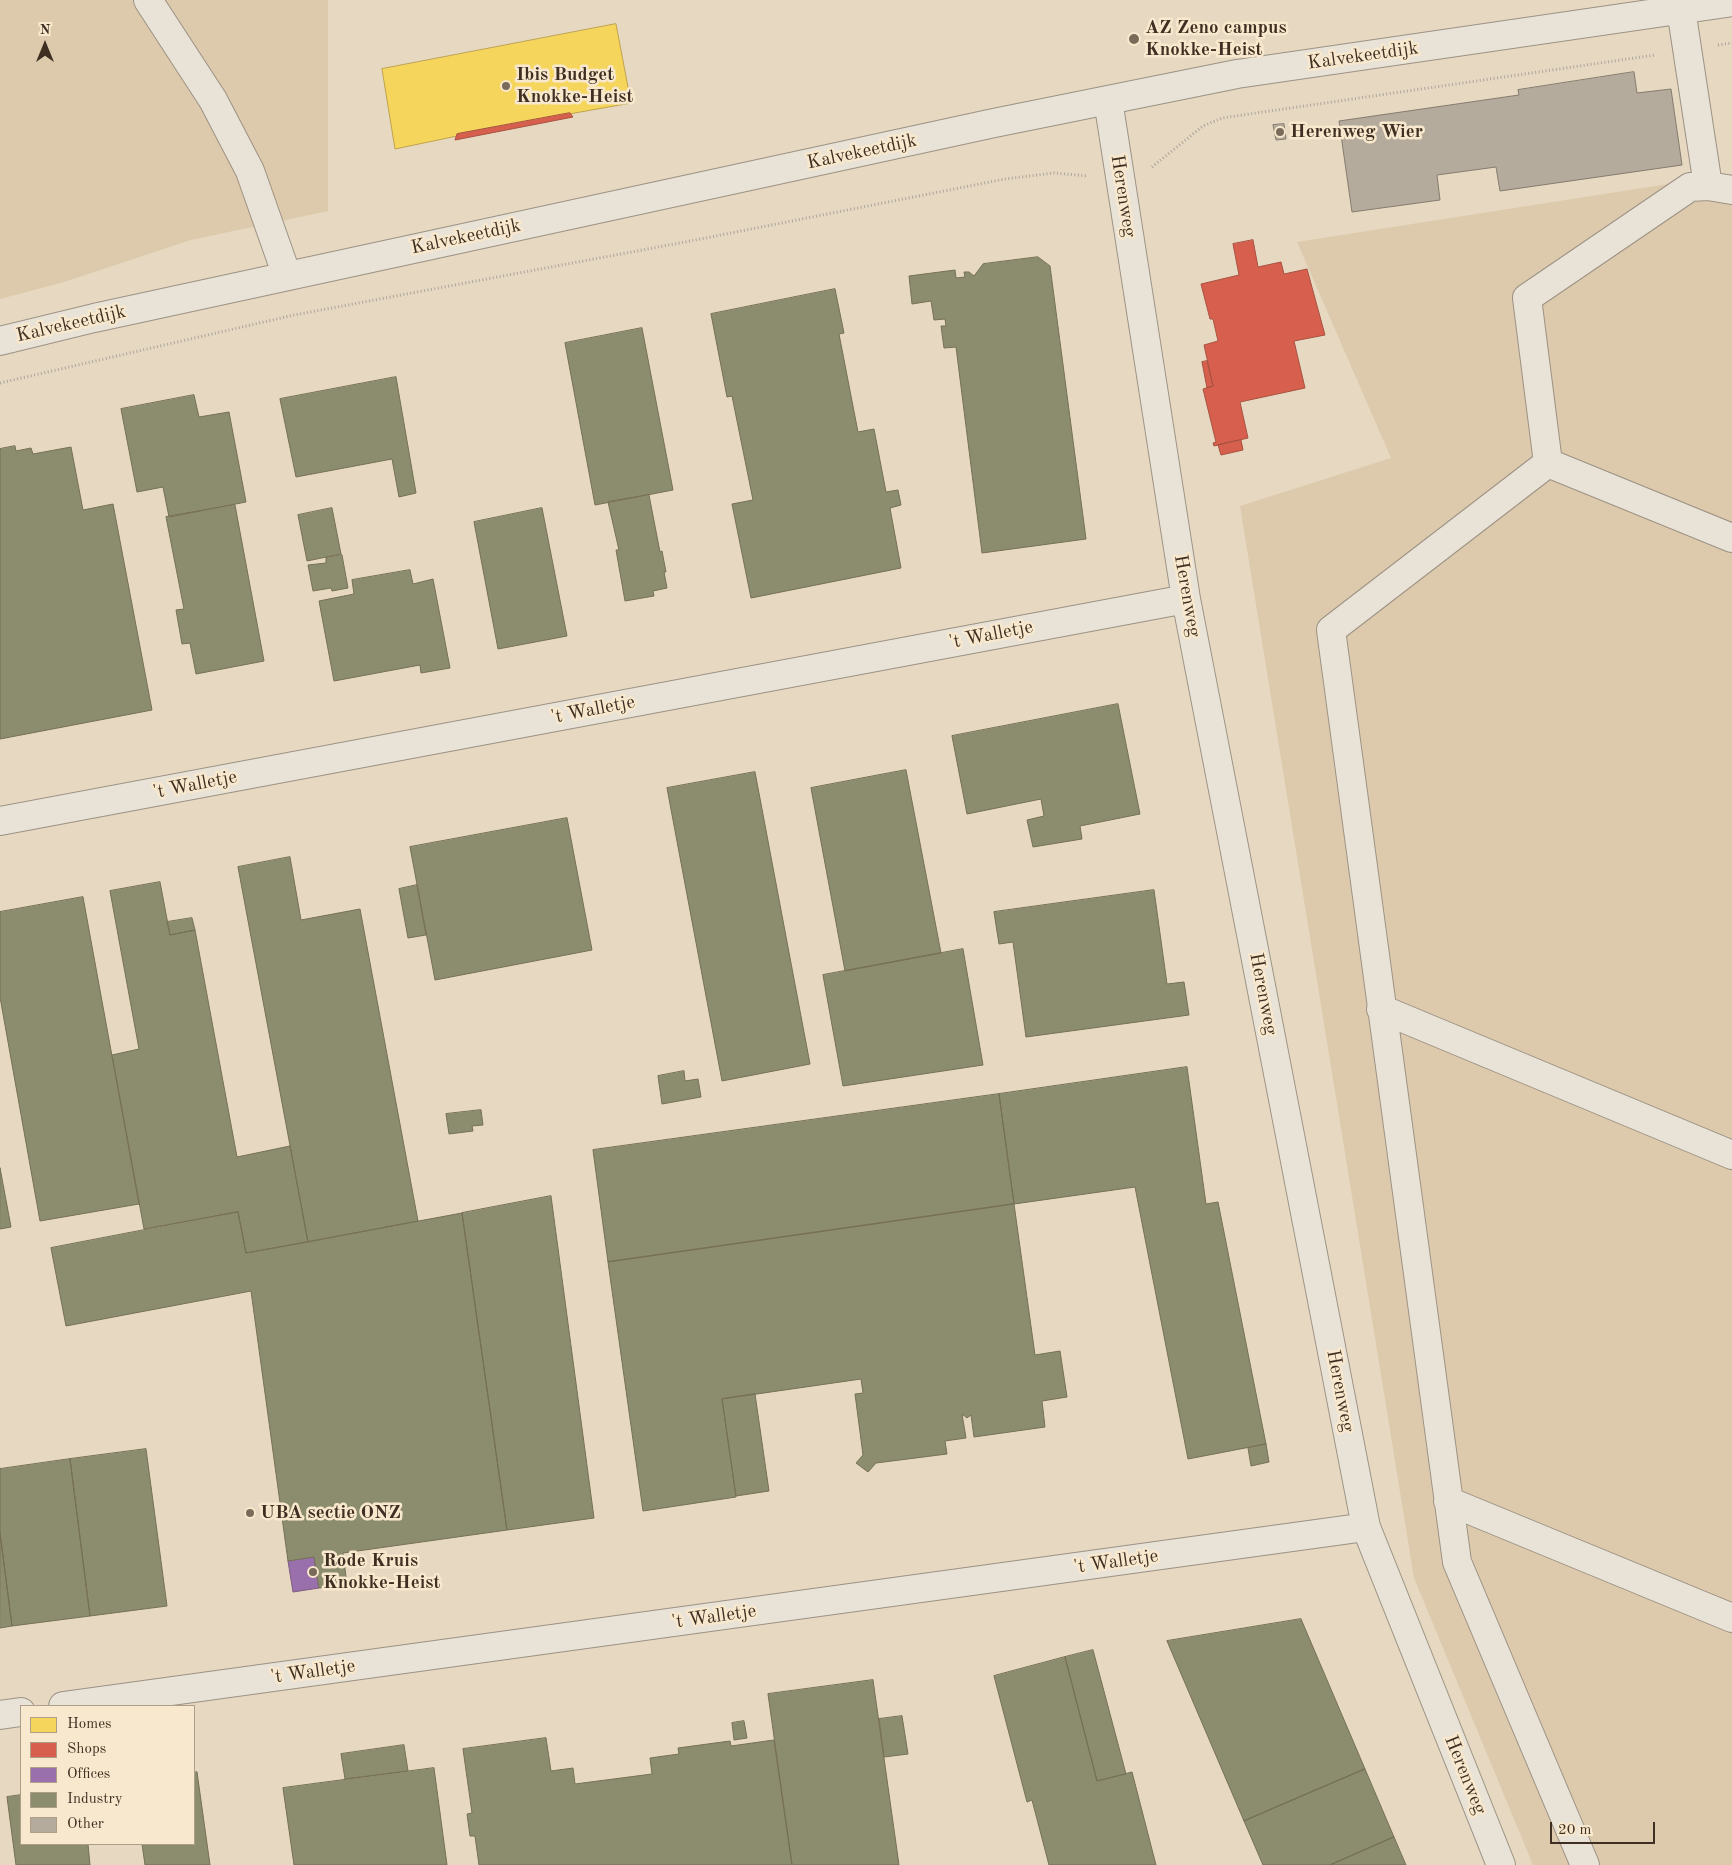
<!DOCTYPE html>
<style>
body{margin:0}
#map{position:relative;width:1732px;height:1865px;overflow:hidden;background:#e6d8c1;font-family:"Old Standard TT",serif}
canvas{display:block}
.legend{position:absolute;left:20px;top:1705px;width:175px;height:140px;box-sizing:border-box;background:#f8e8cd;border:1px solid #ae9e89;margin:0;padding:6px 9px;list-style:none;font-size:15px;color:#3e2f22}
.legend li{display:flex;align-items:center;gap:10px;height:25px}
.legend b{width:25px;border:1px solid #ae9e89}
.north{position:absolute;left:20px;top:20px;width:50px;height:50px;-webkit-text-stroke:4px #f8e8cd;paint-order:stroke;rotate:0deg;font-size:14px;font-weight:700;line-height:20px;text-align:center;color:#3e2f22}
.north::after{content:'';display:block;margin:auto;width:18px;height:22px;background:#3e2f22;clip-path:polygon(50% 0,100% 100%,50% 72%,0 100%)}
.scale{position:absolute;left:1550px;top:1822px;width:105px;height:22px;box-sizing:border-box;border:2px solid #3e2f22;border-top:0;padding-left:6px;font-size:15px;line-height:18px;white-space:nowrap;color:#3e2f22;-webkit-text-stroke:4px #f8e8cd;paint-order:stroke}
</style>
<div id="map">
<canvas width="1732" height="1865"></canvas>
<ul class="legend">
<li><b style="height:14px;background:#f6d55c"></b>Homes</li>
<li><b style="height:14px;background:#d6604d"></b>Shops</li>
<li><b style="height:14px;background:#9970ab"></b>Offices</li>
<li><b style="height:14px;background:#8c8c6e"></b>Industry</li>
<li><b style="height:14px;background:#b5ab9c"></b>Other</li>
</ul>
<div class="north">N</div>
<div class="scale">20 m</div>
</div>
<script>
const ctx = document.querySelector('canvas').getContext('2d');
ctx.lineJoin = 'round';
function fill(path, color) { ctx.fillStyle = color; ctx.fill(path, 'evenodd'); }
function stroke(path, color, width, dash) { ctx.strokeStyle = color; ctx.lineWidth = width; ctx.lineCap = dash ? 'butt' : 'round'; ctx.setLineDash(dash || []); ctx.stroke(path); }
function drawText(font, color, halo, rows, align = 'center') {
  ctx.font = font + ' "Old Standard TT",serif'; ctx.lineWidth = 5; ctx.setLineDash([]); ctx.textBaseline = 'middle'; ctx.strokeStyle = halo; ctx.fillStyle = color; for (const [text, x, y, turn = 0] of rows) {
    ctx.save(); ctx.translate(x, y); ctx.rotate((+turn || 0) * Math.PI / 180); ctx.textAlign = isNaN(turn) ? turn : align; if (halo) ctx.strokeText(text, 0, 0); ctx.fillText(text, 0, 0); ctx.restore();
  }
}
const green = new Path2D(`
 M0,0H328V211L191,240L64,282L0,299Z
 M1732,174V1865H1533L1414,1578L1240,506L1391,458L1297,242Z`);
const homes = new Path2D(`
 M616,24L631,103L457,134V136L395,149L382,69Z`);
const shops = new Path2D(`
 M570,113L573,117L455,140L457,134Z
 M1253,240L1258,267L1281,262L1284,274L1307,269L1325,335L1294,341L1305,388L1240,402L1248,438L1214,446L1213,443L1216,442L1203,389L1213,386L1204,345L1218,341L1213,319H1210L1201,284L1239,275L1233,244Z
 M1207,361L1213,386L1207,388L1202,362Z
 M1241,440L1243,450L1221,455L1218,445Z`);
const offices = new Path2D(`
 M314,1557L319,1588L293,1592L288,1561Z`);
const industry = new Path2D(`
 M1038,257L1050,266L1086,539L982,553L956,347L944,348L941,326H946L945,319L934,320L931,301L912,304L909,276L955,270L956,278L965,277L964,272H969L974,276L983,264Z
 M835,289L844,333L839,334L858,432L874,429L886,492L898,490L901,505L890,508L901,568L751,598L732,504L753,500L732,396L727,397L711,314Z
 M642,328L673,490L595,505L565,343Z
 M396,377L416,493L399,497L392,459L296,477L280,399Z
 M194,395L199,417L229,412L246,502L169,517L163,487L137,492L121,409Z
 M15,446L16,451L31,448L33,454L71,447L83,510L113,504L152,710L0,739V449Z
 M649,495L660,552L662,551L666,572H664L667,588L653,591L654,596L625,601L616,550H619L608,502Z
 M235,505L264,661L196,674L190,643L182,644L176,610L184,609L166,517Z
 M332,508L341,554L307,561L298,515Z
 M542,508L567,636L498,649L474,522Z
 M342,555L348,588L332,591L331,588L313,591L308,565L326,563V558Z
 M410,570L413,584L433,579L450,668L421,673L420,665L334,681L319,601L354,594L352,580Z
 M1118,704L1140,814L1080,826L1082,839L1033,847L1027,820L1044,816L1041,799L967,814L952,736Z
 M906,770L941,953L845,971L811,788Z
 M755,772L810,1064L722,1081L667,788Z
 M567,818L592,950L435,980L410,847Z
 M290,857L301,920L360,909L418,1221L308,1242L238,867Z
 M160,882L170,935L195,930L237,1157L290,1146L308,1242L246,1253L238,1212L144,1229L112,1055L139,1049L110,891Z
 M417,885L426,935L408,938L399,889Z
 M1154,890L1167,984L1184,982L1189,1015L1026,1037L1013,942L999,944L994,912Z
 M83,897L139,1204L40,1221L0,997V912Z
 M192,918L195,930L170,935L167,922Z
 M963,949L983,1065L843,1086L823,975Z
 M1187,1067L1206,1204L1218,1202L1266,1444L1188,1459L1135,1187L1014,1204L999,1094Z
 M684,1071L685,1081L698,1079L701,1097L662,1104L658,1076Z
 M999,1094L1014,1204L608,1262L593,1150Z
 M481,1110L483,1125L472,1126L473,1131L449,1134L446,1114Z
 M0,1168L11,1227L0,1229Z
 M551,1196L594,1518L507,1530L462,1213Z
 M1014,1204L1035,1355L1060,1351L1067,1397L1042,1401L1045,1427L974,1437L971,1415L967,1418L962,1414L966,1438L945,1441L947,1454L876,1463L868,1472L856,1463L863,1455L855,1394L863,1393L861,1379L722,1399L736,1497L643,1511L608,1262Z
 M238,1212L246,1253L462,1213L507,1530L343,1553L347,1585L319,1588L314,1557L288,1561L251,1291L66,1326L51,1248Z
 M755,1394L769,1491L736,1496L722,1399Z
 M1266,1444L1269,1462L1251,1466L1248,1448Z
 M146,1449L167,1606L90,1616L70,1459Z
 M70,1459L90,1616L12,1626L0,1533V1469Z
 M0,1533L12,1626L0,1628Z
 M1301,1619L1365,1769L1244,1821L1167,1641Z
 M1093,1650L1126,1774L1097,1781L1065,1657Z
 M1065,1657L1097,1781L1132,1772L1156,1865H1049L1032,1800L1027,1802L994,1676Z
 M873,1680L899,1865H792L768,1694Z
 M902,1716L908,1754L884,1757L879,1719Z
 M744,1721L747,1738L734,1740L732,1723Z
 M546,1738L551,1771L573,1768L575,1784L652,1774L650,1758L679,1754L678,1748L730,1741L731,1746L774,1740L792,1865H479L475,1836H470L467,1814L472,1813L463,1749Z
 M404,1745L408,1771L345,1779L341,1754Z
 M434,1768L447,1865H294L283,1788Z
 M1365,1769L1394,1837L1330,1865H1263L1244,1821Z
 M197,1772L210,1865H145L142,1844H194V1773Z
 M21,1795V1844H88L90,1865H16L7,1797Z
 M1394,1837L1406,1865H1330Z`);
const building = new Path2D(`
 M1634,72L1637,93L1671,89L1682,165L1500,191L1496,167L1437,175L1440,200L1352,212L1339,121L1519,95L1518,90Z
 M1284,124L1286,139L1276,140L1273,125Z`);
const path = new Path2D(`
 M1718,45L1732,43
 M1152,167L1203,126L1222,118L1655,55
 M0,383L294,315L685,242L1005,179L1054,173L1088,176`);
const minor = new Path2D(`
 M148,0L213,100L250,171L287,276
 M1681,9L1708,186
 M1108,100L1186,599L1366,1527L1501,1865
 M0,341L94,318L436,244L994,123L1237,74L1732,2
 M1548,463L1732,538
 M0,821L1186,599
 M1381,1009L1732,1155
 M1448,1501L1732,1618
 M63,1706L1366,1527
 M0,1715L21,1712
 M1585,1865L1457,1562L1331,630L1548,463L1527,298L1690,187L1708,186L1732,190`);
const markers = [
 [1134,39,6,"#796a5a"],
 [506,86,5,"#796a5a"],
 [1280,132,5,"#796a5a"],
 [250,1513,5,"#796a5a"],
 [313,1572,5,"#796a5a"]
];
const poiNames = [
 ["AZ Zeno campus",1145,28],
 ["Knokke-Heist",1145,50],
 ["Ibis Budget",516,75],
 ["Knokke-Heist",516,97],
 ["Herenweg Wier",1290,132],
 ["UBA sectie ONZ",260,1513],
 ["Rode Kruis",323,1561],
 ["Knokke-Heist",323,1583]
];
const streetNames = [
 ["Kalvekeetdijk",1363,56,-8],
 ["Kalvekeetdijk",862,152,-12],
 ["Herenweg",1123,196,81],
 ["Kalvekeetdijk",466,237,-12],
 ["Kalvekeetdijk",71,324,-13],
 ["Herenweg",1187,596,80],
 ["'t Walletje",991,635,-11],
 ["'t Walletje",593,710,-11],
 ["'t Walletje",195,785,-11],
 ["Herenweg",1263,994,79],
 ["Herenweg",1340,1391,79],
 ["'t Walletje",1116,1562,-8],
 ["'t Walletje",714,1617,-8],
 ["'t Walletje",313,1672,-8],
 ["Herenweg",1465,1775,68]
];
fill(green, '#ddcaac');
fill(homes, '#f6d55c');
stroke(homes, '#bfa34b', 1);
fill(shops, '#d6604d');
stroke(shops, '#a85140', 1);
fill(offices, '#9970ab');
stroke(offices, '#7e5c82', 1);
fill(industry, '#8c8c6e');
stroke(industry, '#757057', 1);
fill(building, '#b5ab9c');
stroke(building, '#857c6e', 1);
stroke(minor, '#9c9284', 30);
stroke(path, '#aca59c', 3, [1, 2.5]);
stroke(minor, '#e9e2d7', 28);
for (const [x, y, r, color] of markers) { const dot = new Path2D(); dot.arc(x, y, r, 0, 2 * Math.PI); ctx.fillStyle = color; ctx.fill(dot); stroke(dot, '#f8e8cd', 2); }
drawText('bold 19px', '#3e2f22', '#f8e8cd', poiNames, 'left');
drawText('19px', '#3e2f22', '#f8e8cd', streetNames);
</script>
